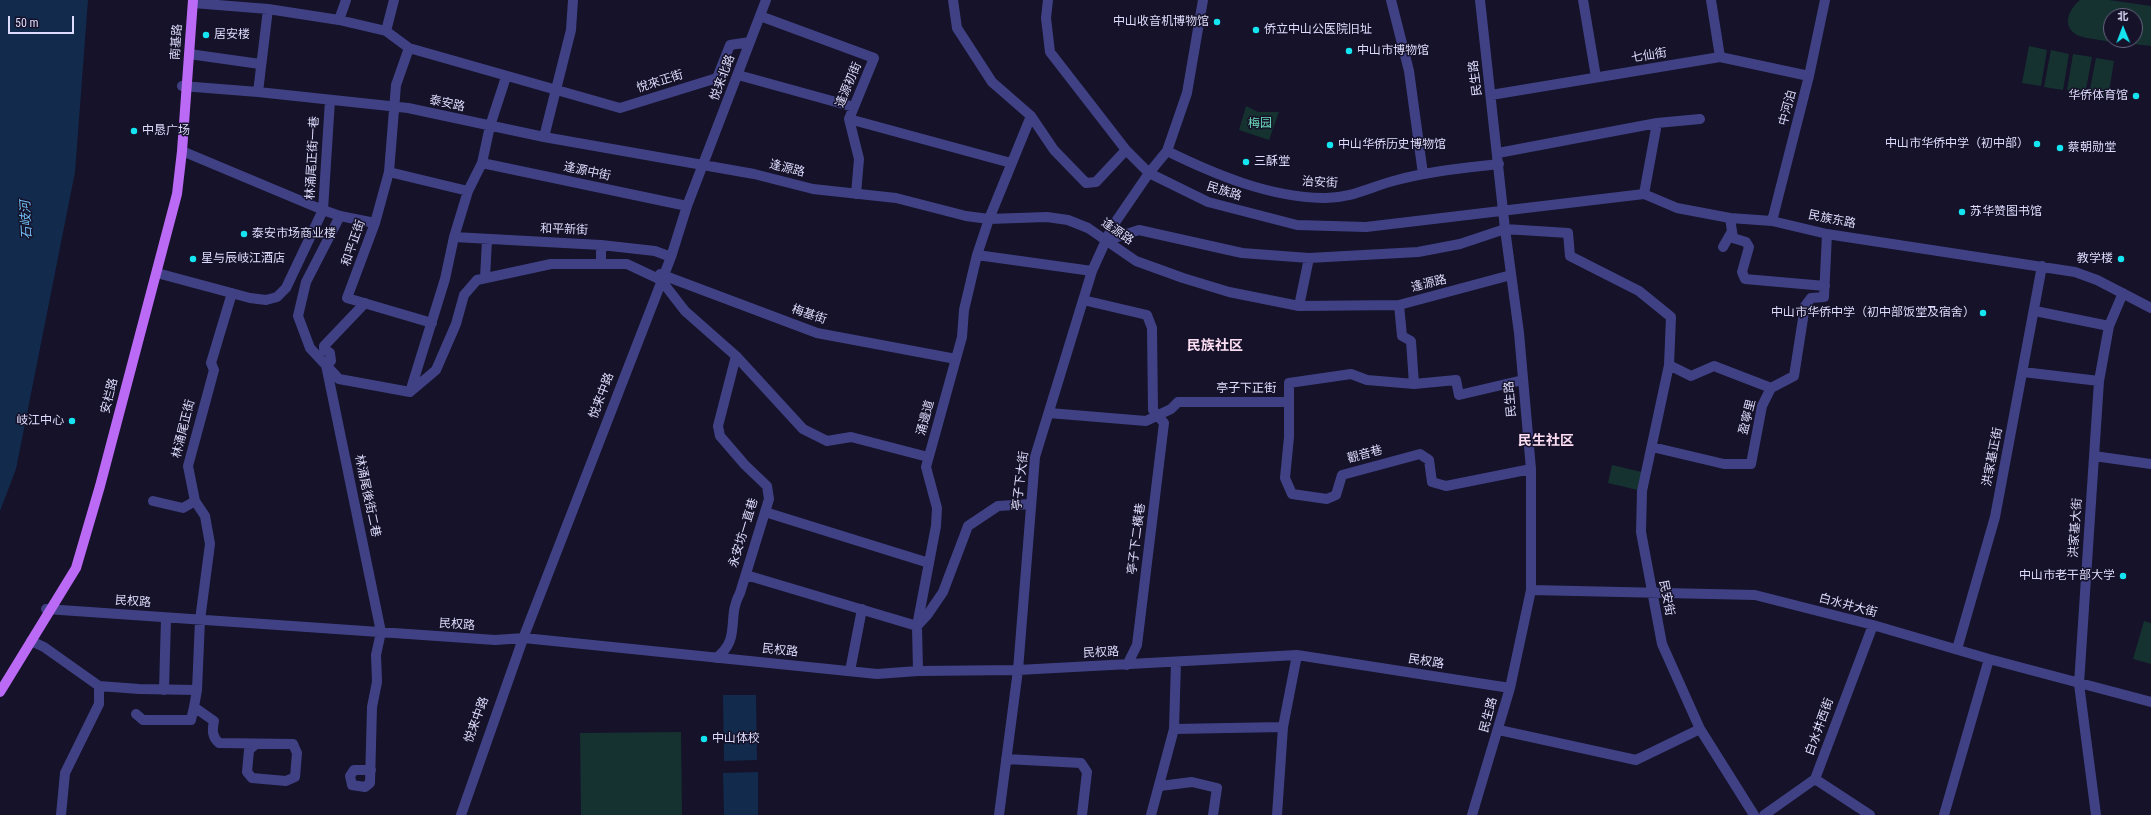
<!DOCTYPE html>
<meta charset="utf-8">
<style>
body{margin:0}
#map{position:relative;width:2151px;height:815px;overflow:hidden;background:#151229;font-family:"Roboto Condensed","Noto Sans SC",sans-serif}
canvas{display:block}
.north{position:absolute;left:2103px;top:8px;width:40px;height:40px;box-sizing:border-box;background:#151229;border:1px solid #65637e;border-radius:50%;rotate:359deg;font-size:11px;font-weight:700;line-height:16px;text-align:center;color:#dedcfd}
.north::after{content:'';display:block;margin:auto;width:14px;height:18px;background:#14e5f1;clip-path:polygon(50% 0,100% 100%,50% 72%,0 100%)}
.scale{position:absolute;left:8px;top:16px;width:66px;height:18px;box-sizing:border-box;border:2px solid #dedcfd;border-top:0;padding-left:5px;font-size:12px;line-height:14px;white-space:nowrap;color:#dedcfd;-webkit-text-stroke:3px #151229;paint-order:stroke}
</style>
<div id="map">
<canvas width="2151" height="815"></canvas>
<div class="north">北</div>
<div class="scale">50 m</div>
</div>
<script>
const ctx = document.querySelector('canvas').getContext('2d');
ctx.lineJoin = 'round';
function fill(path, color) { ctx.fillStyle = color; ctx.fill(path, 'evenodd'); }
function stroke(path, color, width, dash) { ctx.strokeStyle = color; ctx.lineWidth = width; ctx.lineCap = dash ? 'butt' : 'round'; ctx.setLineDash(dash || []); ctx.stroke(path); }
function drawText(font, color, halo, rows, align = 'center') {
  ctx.font = font + ' "Roboto Condensed","Noto Sans SC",sans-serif'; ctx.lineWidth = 3; ctx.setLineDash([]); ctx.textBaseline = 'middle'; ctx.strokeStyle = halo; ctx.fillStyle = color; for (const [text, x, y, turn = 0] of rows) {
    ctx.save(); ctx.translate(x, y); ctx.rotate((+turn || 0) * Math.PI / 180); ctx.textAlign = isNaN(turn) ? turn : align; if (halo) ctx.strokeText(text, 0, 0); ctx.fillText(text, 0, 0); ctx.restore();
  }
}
const green = new Path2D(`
 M2080,0H2109L2151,6V46C2138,44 2085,40 2077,35C2061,26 2069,9 2080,0ZM2111,16H2135V40H2111Z
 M2029,46L2047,50L2041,86L2022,83Z
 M2051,50L2069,54L2063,90L2044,87Z
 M2073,54L2092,57L2085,94L2067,90Z
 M2096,58L2114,61L2108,98L2089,94Z
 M1246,106L1258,112H1279L1269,140L1239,130Z
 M1612,465L1646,473L1642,491L1608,483Z
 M2144,621L2151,623V664L2133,659Z
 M681,732L682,815H581L580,733Z`);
const water = new Path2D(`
 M0,0H88L75,172L16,469L0,511Z
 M723,695H756L757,760L724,761Z
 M758,772V815H724L723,773Z`);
const minor = new Path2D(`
 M953,0L957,28L992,82L1031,116L1054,150L1086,183L1096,182L1126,150
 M1048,0L1046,18L1050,52L1126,150L1149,173L1208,202L1297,225L1366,227L1644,194L1677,208L1730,218L1772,221L1827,234L2075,272L2097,280L2151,308
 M1391,0L1409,71L1423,174
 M1583,0L1596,77
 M1711,0L1720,57
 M193,3L268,9L339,20L386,31L409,48L620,108L717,78L730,45L750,42
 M760,16L874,58L849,119L859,159L856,194
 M339,20L346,0
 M386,31L394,0
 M409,48L396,85L389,172L375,223L347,298L432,323
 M189,54L260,64
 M738,75L854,107
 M182,86L258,92L408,108L544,137L754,174L813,189L896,198L966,216L989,219L1047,217L1068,220L1088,228L1136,261L1183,278L1229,292L1299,306L1399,305L1511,275
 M258,92L268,9
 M1491,95L1720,57L1809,76
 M849,119L1011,163
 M544,137L571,30L573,0
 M182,151L323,210L340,216L375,223
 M1167,151C1216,175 1269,197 1323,198C1350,199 1372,186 1397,180C1430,171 1465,168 1499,164
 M1498,153L1657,123L1700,119
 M482,163L687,206
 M389,172L468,191
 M1644,194L1657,123
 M340,216L306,282L298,316L310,348L339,379L410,392L436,370L456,324L464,295L477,280L551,264H627L661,280L685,311L736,356L803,429L827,441L851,437L928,457
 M1730,218L1733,238L1746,242L1749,247L1742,272L1745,279L1825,286
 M1772,221L1809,76L1825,0
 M454,237L601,245L655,251L671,257
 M1105,241L1139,230L1242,253L1309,258L1418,252L1460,244L1505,229L1568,233L1570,256L1639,291L1671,317L1669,365L1642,491L1641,532L1662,644L1700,729L1754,815
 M601,245V264
 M1723,247L1731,233
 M977,255L1092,271
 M157,273L250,298L266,300L277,297L286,288L323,210L330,100
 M660,274L817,333L956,359
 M485,278L487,240
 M232,293L211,363L214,370L188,466L195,501L205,516L210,544L200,620L197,690L194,707L214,721C212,730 212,737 219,743L293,744L297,753L295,777L286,781L252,778L247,772L249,750L256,744
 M1083,300L1147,315L1152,328L1153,410L1164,423L1137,645L1127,665
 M365,303L324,346V349L330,353L331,361L326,365L381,632L376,655L377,682L372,707L370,783L365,787L352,785L350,776L354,770H371
 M1399,305L1402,336L1411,341L1414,384
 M1299,306L1309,258
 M2035,311L2109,326
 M1669,365L1691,376L1714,366L1771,388
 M2023,372L2099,381
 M1523,380L1459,395L1456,380L1414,384L1367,380L1351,374L1289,383V437L1285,478L1292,494L1327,499L1336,495L1342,475L1420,454L1429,460L1432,482L1446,486L1531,469
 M410,392L445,279L454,237L468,191L482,163L490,126L506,77
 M1049,413L1146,421L1171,409L1178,402H1289
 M1652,447L1724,464H1751L1762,406L1771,388L1794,376L1805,306L1811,298L1824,297L1827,234
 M2094,456L2151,464
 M153,501L183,508L195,501
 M765,512L929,563
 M746,575L917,626L928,614L943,592L968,526L998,506L1031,504
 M1531,590L1755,595L1873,625L1989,659L2151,702
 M46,609L495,640L524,638L877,674L918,671L1018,670L1297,655L1510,688
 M31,641L44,647L99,686L139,689L197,690
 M1957,649L1995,517L2042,266
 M716,658C742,639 726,618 740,593L769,499L767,486L745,465L720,436L718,426L736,356
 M850,671L862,609
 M918,671L917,626L936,526L937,508L926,467L962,337L964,310L977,255L989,219L1031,116
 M164,690L166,618
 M136,714L143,720H191L194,707
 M1174,729L1283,727
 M1499,730L1636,760L1700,729
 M1006,759L1081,763L1087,772L1082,815
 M1815,779L1870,815
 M1160,786L1192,782L1217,788L1213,815
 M61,815L65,773L99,704V686
 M461,815L524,636L671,257L687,206L766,0
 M999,815L1018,670L1035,457L1092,271L1112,227L1149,173L1167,151L1187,93L1203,0
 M1151,815L1174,729L1176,662
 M1277,815L1283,727L1297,655
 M1472,815L1510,688L1531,590V469L1519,333L1505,229L1480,0
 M1764,815L1815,779L1873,625
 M1944,815L1989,659
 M2096,815L2079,684L2099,381L2109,326L2123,293`);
const major = new Path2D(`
 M0,692L76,568L100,486L177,194L182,151L193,0`);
const markers = [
 [1217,22,4,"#14e5f1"],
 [1256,30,4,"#14e5f1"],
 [206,35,4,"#14e5f1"],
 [1349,51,4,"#14e5f1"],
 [2136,96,4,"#14e5f1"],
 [134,131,4,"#14e5f1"],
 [2037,144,4,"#14e5f1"],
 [1330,145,4,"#14e5f1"],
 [2060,148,4,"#14e5f1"],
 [1246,162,4,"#14e5f1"],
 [1962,212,4,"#14e5f1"],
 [244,234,4,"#14e5f1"],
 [193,259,4,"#14e5f1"],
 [2121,259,4,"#14e5f1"],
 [1983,313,4,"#14e5f1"],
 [72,421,4,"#14e5f1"],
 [2123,576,4,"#14e5f1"],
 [704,739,4,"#14e5f1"]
];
const poiNames = [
 ["中山收音机博物馆",1209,22,"right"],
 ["侨立中山公医院旧址",1264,30],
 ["居安楼",214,35],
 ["中山市博物馆",1357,51],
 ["华侨体育馆",2128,96,"right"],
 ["中恳广场",142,131],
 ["中山市华侨中学（初中部）",2029,144,"right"],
 ["中山华侨历史博物馆",1338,145],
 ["蔡朝勋堂",2068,148],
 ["三酥堂",1254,162],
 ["苏华赞图书馆",1970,212],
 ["泰安市场商业楼",252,234],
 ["星与辰岐江酒店",201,259],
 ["教学楼",2113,259,"right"],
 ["中山市华侨中学（初中部饭堂及宿舍）",1975,313,"right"],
 ["岐江中心",64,421,"right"],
 ["中山市老干部大学",2115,576,"right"],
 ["中山体校",712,739]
];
const streetNames = [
 ["南基路",177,42,-86],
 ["七仙街",1649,56,-9],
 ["悦来北路",723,78,-69],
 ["民生路",1476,78,-97],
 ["悅來正街",660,82,-17],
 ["逢源初街",849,85,-67],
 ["泰安路",447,104,12],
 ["中河泊",1788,108,-75],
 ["林涌尾正街一巷",313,158,-87],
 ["逢源路",787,169,14],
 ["逢源中街",587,172,12],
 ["治安街",1320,183,3],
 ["民族路",1224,192,17],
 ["民族东路",1832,220,11],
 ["和平新街",564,230,2],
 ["逢源路",1117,232,35],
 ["和平正街",354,243,-71],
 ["逢源路",1429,284,-14],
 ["梅基街",809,315,18],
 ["亭子下正街",1246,389],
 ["安栏路",110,396,-76],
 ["悦来中路",602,396,-69],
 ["民生路",1511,399,-95],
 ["盈寧里",1748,417,-76],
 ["涌邊道",926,418,-75],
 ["林涌尾正街",184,429,-76],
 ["觀音巷",1365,455,-15],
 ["洪家基正街",1993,457,-79],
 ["亭子下大街",1021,481,-83],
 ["林涌尾後街二巷",367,496,78],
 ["洪家基大街",2076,528,-86],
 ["永安坊一直巷",744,533,-73],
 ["亭子下二橫巷",1137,539,-83],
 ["民安街",1666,598,79],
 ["民权路",133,602,4],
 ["白水井大街",1848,606,15],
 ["民权路",457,625,4],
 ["民权路",780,651,6],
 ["民权路",1101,653,-3],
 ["民权路",1426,662,9],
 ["民生路",1489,715,-75],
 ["悦来中路",477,720,-70],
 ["白水井西街",1820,727,-70]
];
const parkNames = [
 ["梅园",1260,124]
];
const waterNames = [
 ["石岐河",27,220,-93]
];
const quarterNames = [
 ["民族社区",1215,346],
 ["民生社区",1546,441]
];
fill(green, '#153230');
fill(water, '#122b4d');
stroke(minor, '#404185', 10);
stroke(major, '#bb6af6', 10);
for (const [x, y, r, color] of markers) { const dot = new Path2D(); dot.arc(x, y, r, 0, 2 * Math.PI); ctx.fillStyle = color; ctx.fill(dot); stroke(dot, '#151229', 1.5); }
drawText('12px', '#dedcfd', '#151229', poiNames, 'left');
drawText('12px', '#dedcfd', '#151229', streetNames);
drawText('12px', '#6bdab9', '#151229', parkNames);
drawText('italic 13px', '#71bff6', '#151229', waterNames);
drawText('bold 14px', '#fddef3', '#151229', quarterNames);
</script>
